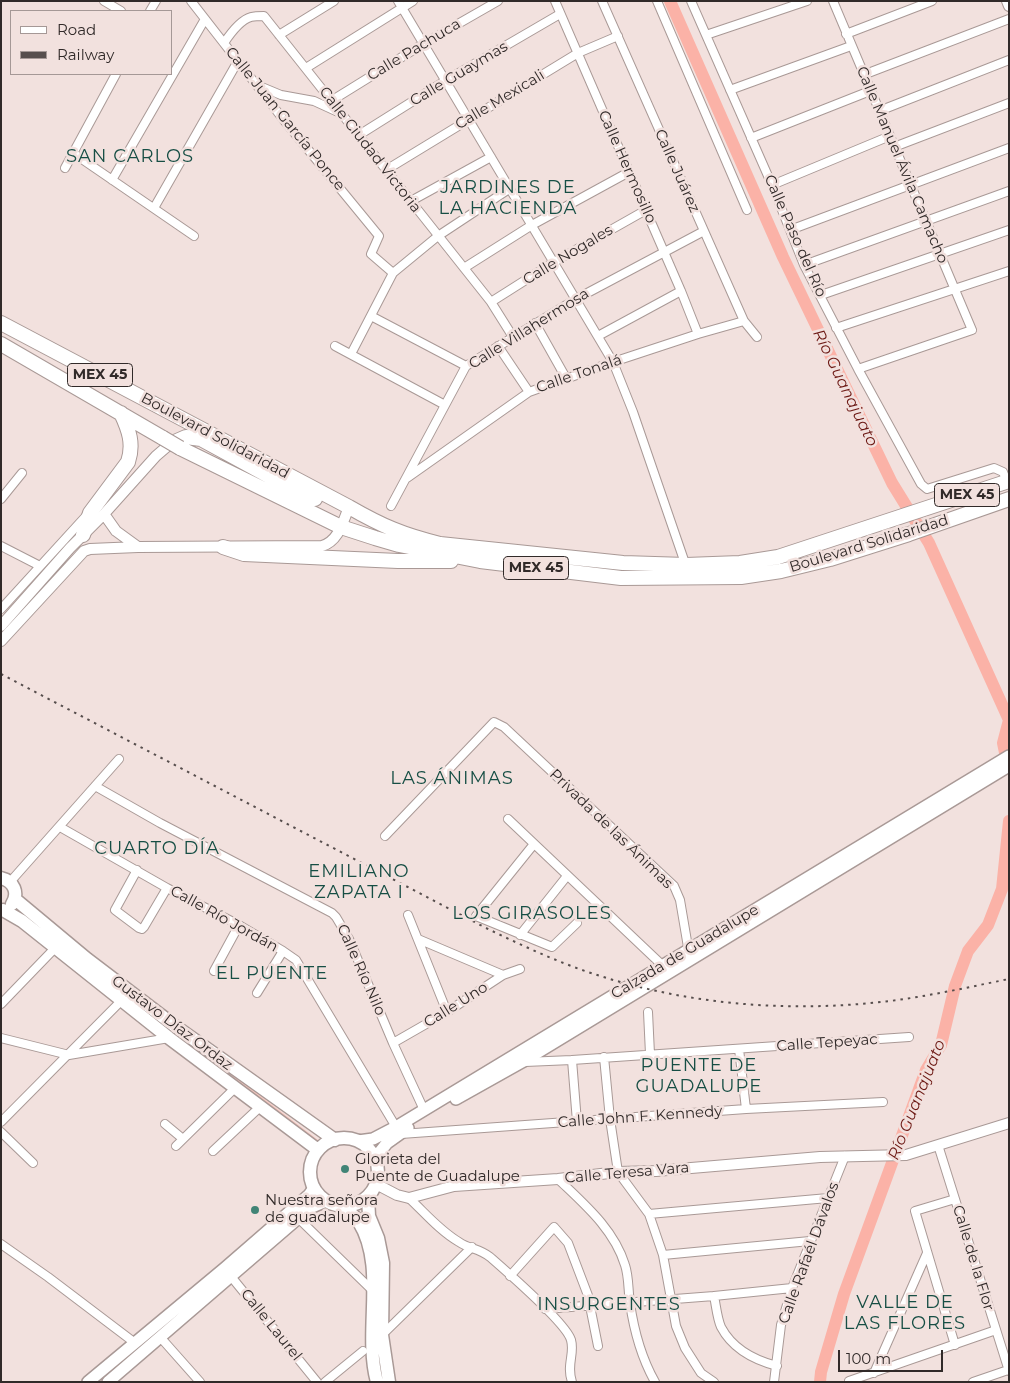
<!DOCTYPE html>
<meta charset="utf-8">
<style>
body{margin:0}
#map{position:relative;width:1010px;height:1383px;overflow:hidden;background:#f2e1de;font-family:Montserrat,sans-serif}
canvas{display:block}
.frame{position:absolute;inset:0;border:2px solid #312a29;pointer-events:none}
.legend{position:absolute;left:10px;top:10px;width:162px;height:65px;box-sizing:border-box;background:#f2e1de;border:1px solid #a59896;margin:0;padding:6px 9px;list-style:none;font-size:15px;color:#312a29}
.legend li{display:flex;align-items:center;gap:10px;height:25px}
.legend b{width:25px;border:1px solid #a59896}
.scale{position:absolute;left:838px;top:1350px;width:105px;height:22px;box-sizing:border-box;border:2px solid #312a29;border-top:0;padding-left:6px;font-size:15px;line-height:18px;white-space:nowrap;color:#312a29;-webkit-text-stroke:4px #f2e1de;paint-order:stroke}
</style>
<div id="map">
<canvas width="1010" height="1383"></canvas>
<div class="frame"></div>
<ul class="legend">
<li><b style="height:6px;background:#fff"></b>Road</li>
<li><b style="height:6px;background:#574e4d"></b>Railway</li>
</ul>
<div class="scale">100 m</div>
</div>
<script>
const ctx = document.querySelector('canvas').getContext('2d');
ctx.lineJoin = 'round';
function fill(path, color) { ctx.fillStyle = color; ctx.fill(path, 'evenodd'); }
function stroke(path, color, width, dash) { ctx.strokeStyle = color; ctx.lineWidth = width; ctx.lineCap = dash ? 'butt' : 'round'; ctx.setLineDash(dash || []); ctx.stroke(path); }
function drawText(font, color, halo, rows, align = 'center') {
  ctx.font = font + ' Montserrat,sans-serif'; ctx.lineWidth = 5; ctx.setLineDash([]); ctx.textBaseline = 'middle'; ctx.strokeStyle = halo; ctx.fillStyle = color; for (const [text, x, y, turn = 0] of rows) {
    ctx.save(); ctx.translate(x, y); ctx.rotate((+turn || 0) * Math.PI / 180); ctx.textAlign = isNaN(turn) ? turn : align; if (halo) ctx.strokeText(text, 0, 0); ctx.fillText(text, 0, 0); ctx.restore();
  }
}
const green = new Path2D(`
 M190,1042L318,1140L315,1143L188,1045Z`);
const river = new Path2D(`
 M670,1L783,257L892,483L929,543L1009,720L1003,743L1008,767
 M820,1382L821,1372L844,1294L926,1070L941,1045L955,986L968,951L988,925L1002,889L1009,821`);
const minor = new Path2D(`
 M104,1L121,11
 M191,1L283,119L379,236L371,254L393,273
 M398,1L613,362L633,412L686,566
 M555,1L681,291L698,334
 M602,1L744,321L757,337
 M657,1L747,210
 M691,1L772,185L804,265L858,369L921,484L927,489L994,468L1003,472L1007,482
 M833,1L972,330L858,369
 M150,11L156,1
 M846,34L932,1
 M279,35L334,1
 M706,35L807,1
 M224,43C230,34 240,20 251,17C255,16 260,16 264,16L491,302L513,337
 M306,68L413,1
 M863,75L1009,19
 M257,85L281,95L314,101L338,112
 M730,90L851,46
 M331,101L423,44L498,1
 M879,111L1009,60
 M359,135L445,81L560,14
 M751,138L870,91
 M894,147L1009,103
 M73,153L194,236
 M65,168L116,74
 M386,170L578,53L618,36
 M112,180L205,19
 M772,185L890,136
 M411,201L491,157
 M154,208L238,61
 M790,230L1009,148
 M804,265L1009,191
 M464,268L532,225L629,172
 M821,295L1009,230
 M491,302L554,262L646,210
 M371,316L466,366
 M535,323L566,378
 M836,328L1009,271
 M598,336L681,291
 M335,346L445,405
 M498,346L529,392
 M351,354L393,273L438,236L509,189
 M407,478L529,392L613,362L698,334L744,321
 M1,499L22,473
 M391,506L466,366L576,299L704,231
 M1,546L40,566
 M1,609L86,516
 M95,786L160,823L332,913L336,917L349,939L393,1043L424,1110
 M508,819L662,965
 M60,827L167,888L239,925L283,951L296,960L396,1127
 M385,836L494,722L504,727L674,886L680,900L689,953
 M534,844L476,916L552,947L577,923
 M137,870L115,910L139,928L142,929L144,927L167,888
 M10,882L119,759
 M408,915L447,1012
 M520,935L567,876
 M418,939L503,975
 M214,971L239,925
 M257,993L283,951
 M1,1004L56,947
 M648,1012L650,1054
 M1,1038L69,1055L169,1038
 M393,1043L447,1012L503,975L520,969
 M739,1049L746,1109
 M604,1057L610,1119L618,1172L649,1214L663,1255L676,1326L685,1348L701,1373L714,1382
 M572,1060L577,1122
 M525,1062L572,1060L909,1037
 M1,1122L122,1000
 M165,1124L183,1139
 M1,1132L33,1163
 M401,1134L746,1109L883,1102
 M938,1145L1009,1371
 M176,1146L236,1087
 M213,1151L261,1106
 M558,1179C584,1204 614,1229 625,1265C629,1277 628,1290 630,1303C634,1331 641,1357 655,1382
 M409,1198C425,1213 440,1231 459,1242C469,1249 478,1248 490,1257C506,1271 566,1323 571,1340C575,1354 566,1365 572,1382
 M649,1214L828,1198
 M298,1218L373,1291
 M1,1244L48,1277L135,1343
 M663,1255L810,1241
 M229,1274L317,1382
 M510,1276L554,1227L568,1243L592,1306
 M714,1296C716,1305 717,1318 721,1327C732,1348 754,1360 777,1366
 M590,1306L598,1346
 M545,1309L714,1296L792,1288
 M382,1335L472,1247
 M161,1338L200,1382
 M955,1345L915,1211L955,1199
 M874,1373L927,1253
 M849,1381L996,1330
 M325,1382L363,1351
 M774,1382L781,1325L792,1288L845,1156
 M973,1382L1008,1370`);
const tertiary = new Path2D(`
 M1007,1L1009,6
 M104,514L116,531L138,547
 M1,626L70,548L104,514L156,456L170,444
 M1,641L84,551L90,549L138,547L322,546C339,541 343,521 349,507
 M376,1184L397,1195L409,1198L454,1186L558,1179L618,1172L656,1171L820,1157L906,1155L1009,1123`);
const secondary = new Path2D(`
 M456,1099L522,1062L1009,766
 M358,1141L373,1139L396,1127L1009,756
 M375,1158L387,1143L408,1128
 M88,1382L225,1268L309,1195L314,1188
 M108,1382L310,1208L326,1201`);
const primary = new Path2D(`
 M1,878C14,881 19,893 12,904
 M15,899L87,959L175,1026L335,1140
 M3,910L22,921L169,1038L318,1150
 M310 1172a34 34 0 1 1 68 0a34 34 0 1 1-68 0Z
 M368,1196L369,1216L378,1238L383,1263L382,1335L389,1382
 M343,1206C348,1211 355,1216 359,1222C387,1267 363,1331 377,1382`);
const trunk = new Path2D(`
 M1,323L349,507C382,526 403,535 440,544L623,563L686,565L740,563L778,557L1009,481
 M1,344L163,438
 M170,444L186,437L201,439L280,482L315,499
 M180,448L341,527L375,538L399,545L480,561L621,578L741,577L781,571L830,559L909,534L1009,499
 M83,535L90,513L128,462C134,444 129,430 121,413
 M223,547L244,554L398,561H451`);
const rail = new Path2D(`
 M1,674L486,928C521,945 557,962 594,974C689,1005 790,1013 890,1001C930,996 969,987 1009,979`);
const trunkBridge = new Path2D(`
 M163,438L180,448`);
const markers = [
 [345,1169,5,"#418476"],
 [255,1210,5,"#418476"]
];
const shields = [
 [100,375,65],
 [967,495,65],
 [536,568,65]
];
const shieldNames = [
 ["MEX 45",100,375],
 ["MEX 45",967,495],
 ["MEX 45",536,568]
];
const streetNames = [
 ["Calle Pachuca",414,50,-31],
 ["Calle Guaymas",459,74,-31],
 ["Calle Mexicali",500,100,-31],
 ["Calle Juan García Ponce",285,119,51],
 ["Calle Ciudad Victoria",370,150,52],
 ["Calle Manuel Ávila Camacho",902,165,67],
 ["Calle Hermosillo",627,167,66],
 ["Calle Juárez",677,171,66],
 ["Calle Paso del Río",795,236,66],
 ["Calle Nogales",568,255,-31],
 ["Calle Villahermosa",529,329,-32],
 ["Calle Tonalá",579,374,-19],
 ["Boulevard Solidaridad",215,436,28],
 ["Boulevard Solidaridad",869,544,-17],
 ["Privada de las Ánimas",611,829,44],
 ["Calle Río Jordán",224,919,29],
 ["Calzada de Guadalupe",685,952,-31],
 ["Calle Río Nilo",361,970,66],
 ["Calle Uno",456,1005,-32],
 ["Gustavo Díaz Ordaz",172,1023,37],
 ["Calle Tepeyac",827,1043,-4],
 ["Calle John F. Kennedy",640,1117,-4],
 ["Calle Teresa Vara",627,1173,-5],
 ["Calle Rafaél Dávalos",809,1253,-70],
 ["Calle de la Flor",973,1258,73],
 ["Calle Laurel",271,1325,51]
];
const poiNames = [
 ["Glorieta del",355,1160],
 ["Puente de Guadalupe",355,1177],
 ["Nuestra señora",265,1201],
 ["de guadalupe",265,1218]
];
const waterNames = [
 ["Río Guanajuato",845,388,64],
 ["Río Guanajuato",917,1100,-68]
];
const quarterNames = [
 ["SAN CARLOS",130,157],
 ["JARDINES DE",508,188],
 ["LA HACIENDA",508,209],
 ["LAS ÁNIMAS",452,779],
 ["CUARTO DÍA",157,849],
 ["EMILIANO",359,872],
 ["ZAPATA I",359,893],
 ["LOS GIRASOLES",532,914],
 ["EL PUENTE",272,974],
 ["PUENTE DE",699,1066],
 ["GUADALUPE",699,1087],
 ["VALLE DE",905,1303],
 ["LAS FLORES",905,1324],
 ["INSURGENTES",609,1305]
];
fill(green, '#f9c7bf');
stroke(river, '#fbb2a7', 12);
stroke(minor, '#a99996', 10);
stroke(tertiary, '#a99996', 12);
stroke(secondary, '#a99996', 14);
stroke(primary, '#a99996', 15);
stroke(trunk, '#a99996', 16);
stroke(minor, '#fff', 8);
stroke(tertiary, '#fff', 10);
stroke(secondary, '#fff', 11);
stroke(primary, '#fff', 12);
stroke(trunk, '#fff', 14);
stroke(rail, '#574e4d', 2, [2.5, 5]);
stroke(trunkBridge, '#a99996', 16, []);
stroke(trunkBridge, '#fff', 14);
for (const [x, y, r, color] of markers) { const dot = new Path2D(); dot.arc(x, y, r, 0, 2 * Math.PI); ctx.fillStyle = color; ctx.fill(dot); stroke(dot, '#f2e1de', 2); }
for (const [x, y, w] of shields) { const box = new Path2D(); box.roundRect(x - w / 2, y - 11.5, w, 23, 4); ctx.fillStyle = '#f2e1de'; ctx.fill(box); stroke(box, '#312a29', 1); }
drawText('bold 14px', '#312a29', null, shieldNames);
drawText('15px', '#312a29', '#f2e1de', streetNames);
drawText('15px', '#312a29', '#f2e1de', poiNames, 'left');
drawText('italic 16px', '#6c1813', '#f2e1de', waterNames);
ctx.letterSpacing = '1px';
drawText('18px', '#164e44', '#f2e1de', quarterNames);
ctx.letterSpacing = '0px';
</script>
